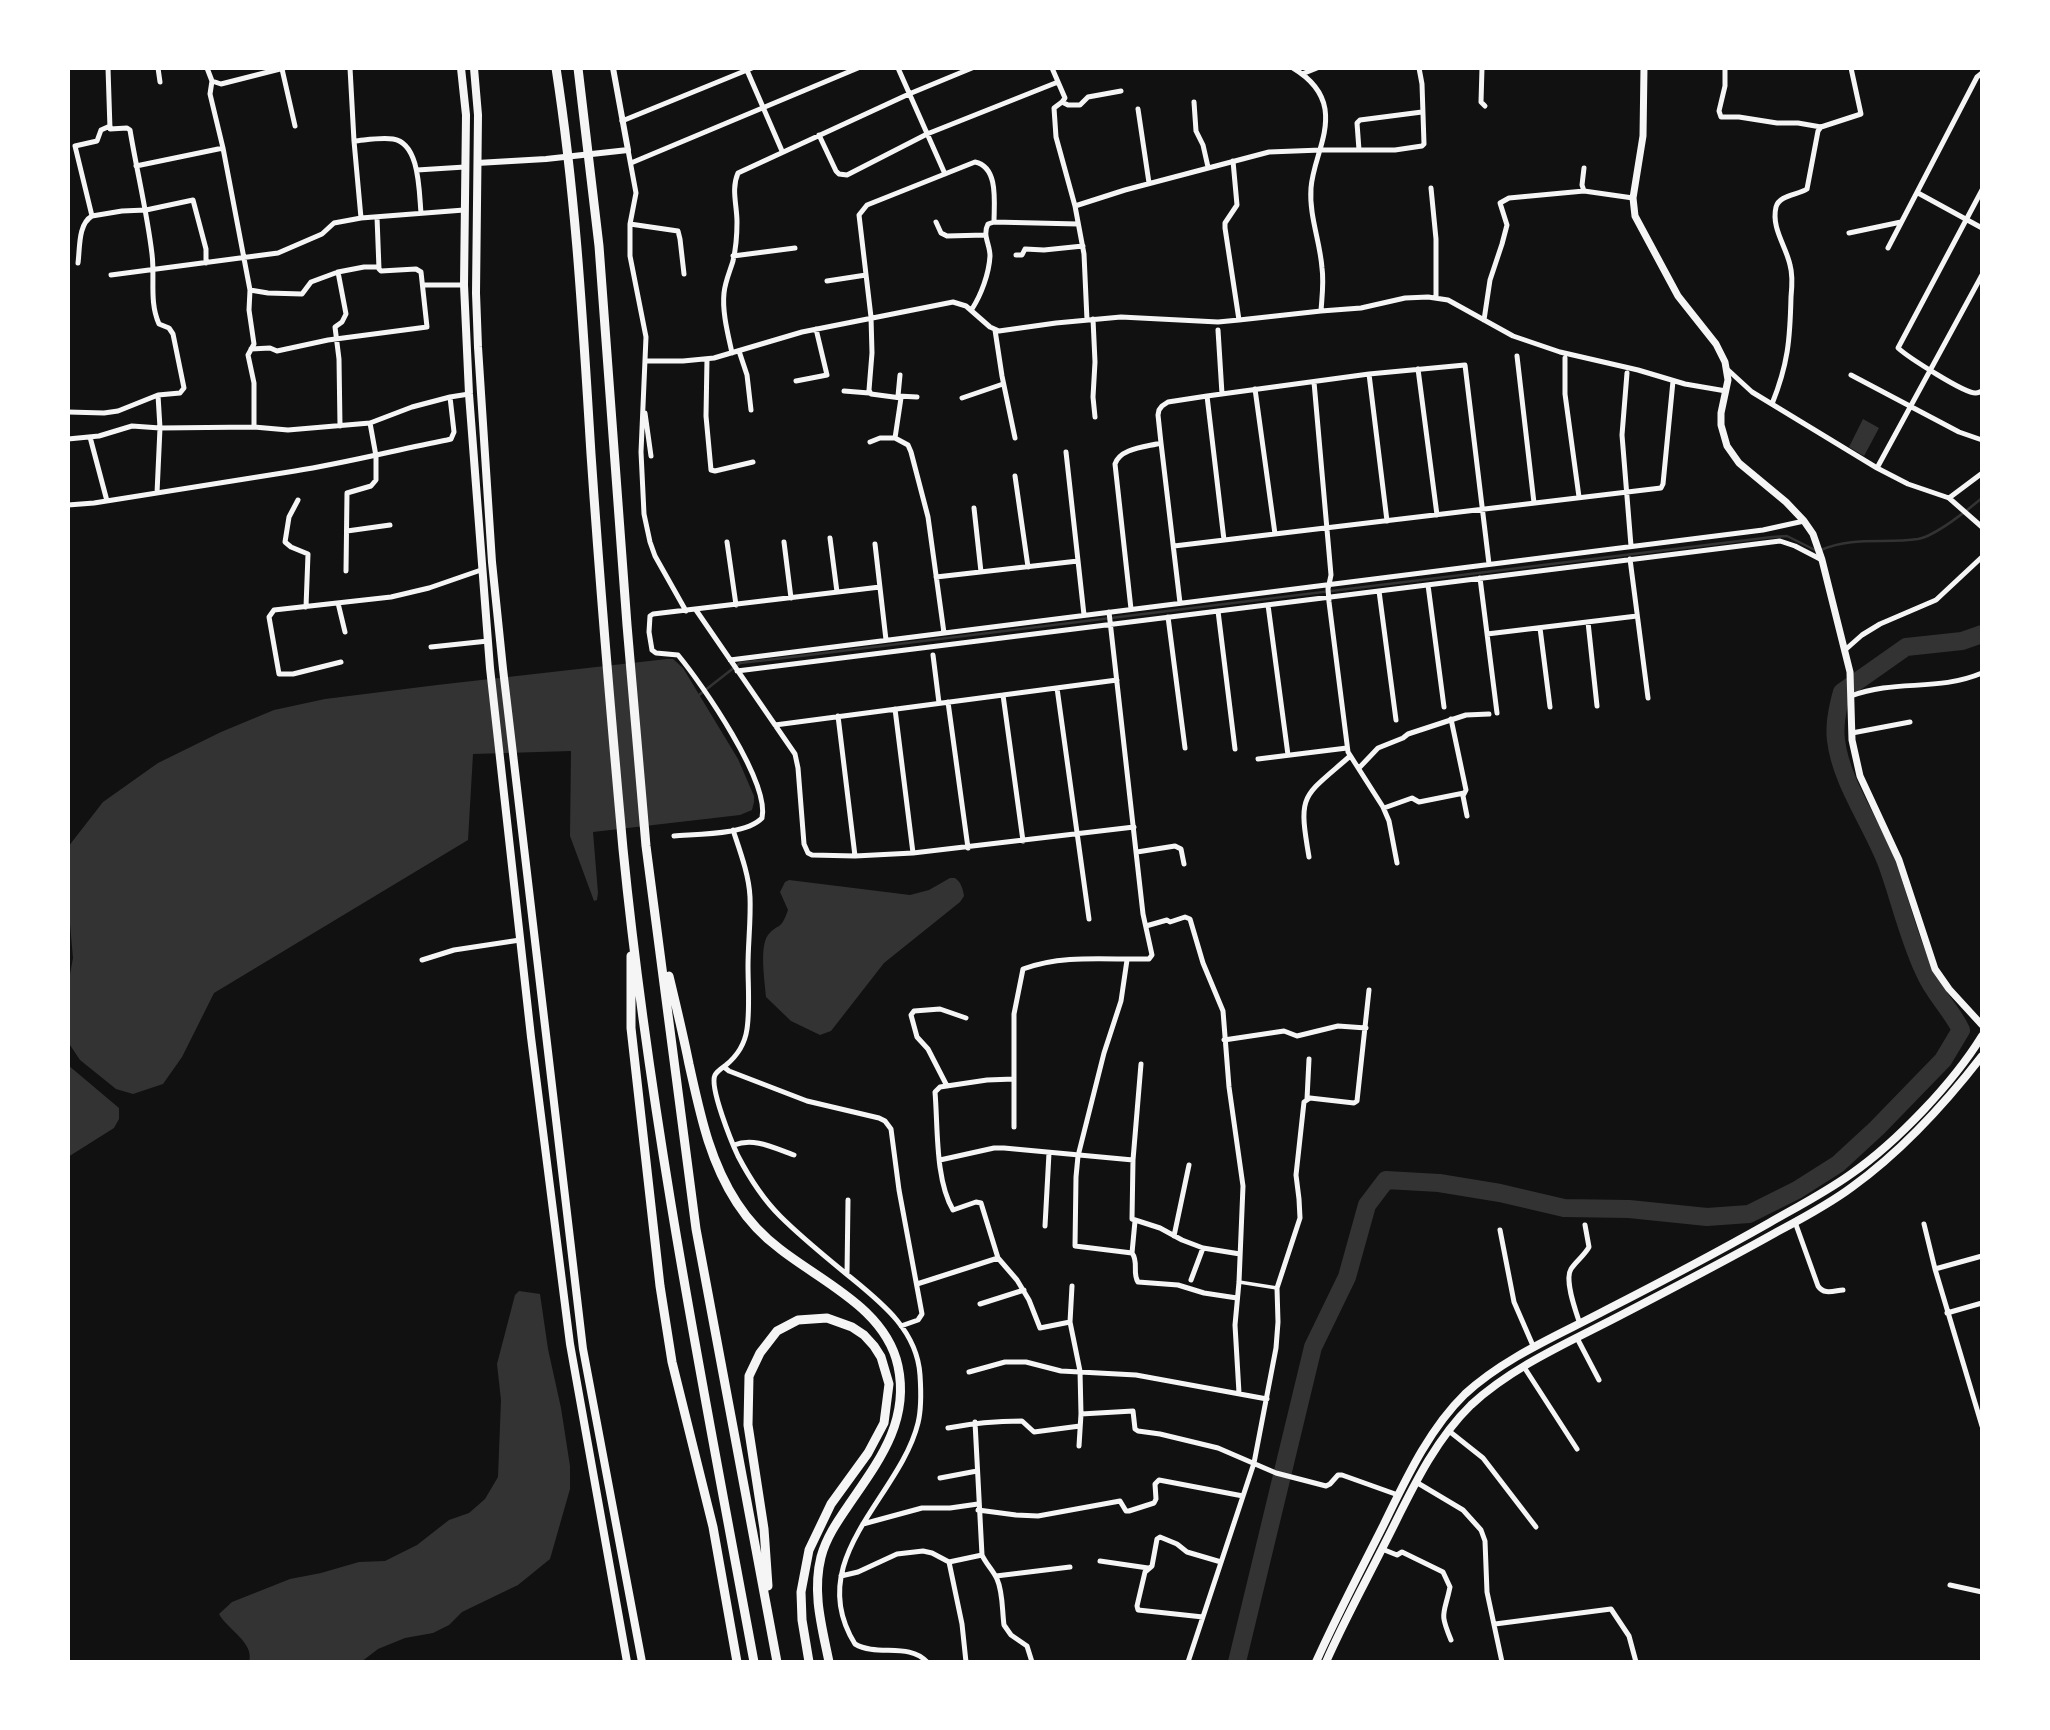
<!DOCTYPE html>
<style>
body{margin:0}
#map{position:relative;width:2050px;height:1730px;overflow:hidden;background:#111;font-family:Mulish,sans-serif}
canvas{display:block}
.frame{position:absolute;inset:0;border:70px solid #fff;pointer-events:none}
</style>
<div id="map">
<canvas width="2050" height="1730"></canvas>
<div class="frame"></div>
</div>
<script>
const ctx = document.querySelector('canvas').getContext('2d');
ctx.lineJoin = 'round';
function fill(path, color) { ctx.fillStyle = color; ctx.fill(path, 'evenodd'); }
function stroke(path, color, width, dash) { ctx.strokeStyle = color; ctx.lineWidth = width; ctx.lineCap = dash ? 'butt' : 'round'; ctx.setLineDash(dash || []); ctx.stroke(path); }
const water = new Path2D(`
 M1863,419L1879,428L1864,456L1849,447Z
 M667,659H673L683,668L738,759L754,796V802L752,810L740,815L593,832L598,893L597,900L594,901L570,836L571,751L473,754L468,840L214,993L182,1057L163,1084L133,1094L116,1089L80,1060L70,1045L68,985L73,958L68,902V847L103,802L158,763L221,732L274,710L325,699L437,685Z
 M950,878H955C961,882 963,889 964,896L960,902L884,963L831,1031L820,1035L791,1021L766,997C765,982 759,947 768,935C778,923 781,931 788,910L780,892L785,882L789,880L910,895L929,890Z
 M68,1065L119,1108V1119L114,1128L68,1157Z
 M519,1291L540,1294L548,1349L561,1408L570,1466V1489L550,1559L518,1585L462,1612L449,1625L433,1633L405,1638L378,1649L361,1662H249C255,1643 228,1630 219,1614L232,1602L290,1579L321,1573L359,1562L385,1561L417,1545L449,1520L469,1513L485,1499L498,1477L501,1400L497,1364L515,1295Z`);
const stream = new Path2D(`
 M1821,550C1853,536 1885,544 1918,539C1935,536 1968,510 1982,498
 M699,695L740,663L776,659L1772,537L1787,536L1815,550`);
const river = new Path2D(`
 M1237,1662L1313,1347L1347,1277L1367,1205L1386,1180L1439,1183L1500,1193L1564,1208L1629,1209L1707,1217L1749,1214L1797,1190L1838,1164L1877,1128L1943,1060L1961,1030C1951,1009 1933,993 1924,971C1908,937 1900,900 1887,864C1872,824 1841,783 1836,740C1834,725 1838,706 1842,692L1906,647L1962,641L1982,634`);
const pedestrian = new Path2D(`
 M1239,1282L1277,1288`);
const minor = new Path2D(`
 M108,68L110,129L127,128L130,130C137,172 147,212 152,254C155,278 149,302 159,324L169,328L173,334L184,388L180,393L158,395L160,428L157,493
 M158,68L160,82
 M207,68L212,81L221,84L284,68
 M350,68L354,141L361,218
 M746,68L782,151
 M898,68L945,174
 M1052,68L1065,98L1062,102
 M1293,68C1308,77 1322,91 1325,109C1329,137 1313,161 1311,188C1309,216 1320,241 1322,268C1324,282 1322,296 1321,311
 M1482,68L1481,102L1485,106
 M1725,68V86L1719,111L1721,117H1739L1777,123H1798L1821,127L1861,114L1851,68
 M282,69L295,126
 M1302,74L1317,68
 M1062,102L1054,108L1056,137L1075,206
 M1062,102L1068,105H1080L1088,97L1121,91
 M1194,102L1196,131L1203,145L1208,167
 M1138,109L1149,183
 M622,121L752,68
 M110,126L101,130L97,141L75,146L92,216L122,211L146,210L193,200L206,249V263
 M819,135L836,171L839,174L847,175L927,134L1058,82
 M354,141C366,140 381,137 393,139C420,143 419,192 421,213
 M223,148L250,290L249,310L254,344L248,355L254,383V427
 M628,150L636,193L630,224V256L646,337L641,452L644,514L650,542L655,556L686,611
 M1359,150L1357,123L1360,120L1422,112
 M1233,161L1237,205L1225,223V228L1239,320
 M631,163L858,68
 M136,166L223,148L210,94L212,81
 M1584,168L1582,185L1584,191L1633,198
 M417,170L465,167
 M1431,188L1436,239V298
 M1982,190L1898,348C1908,357 1965,394 1976,393C1978,393 1980,392 1982,391
 M1918,193L1982,228
 M936,222L941,233L947,236L985,235
 M994,222L1078,224
 M630,224L678,231L680,239L684,274
 M1849,233L1901,222
 M1888,248L1977,77L1982,73
 M1016,255H1022L1025,249L1044,250L1083,246
 M733,256L795,248
 M78,263C80,248 78,224 92,216
 M111,275L278,253L322,234L334,223L361,218L464,210
 M827,281L866,275
 M423,285H464
 M250,290L268,293L302,294L311,282L338,272
 M972,309C981,295 989,274 990,256C990,244 982,235 988,224L994,222
 M1093,319L1095,362L1093,397L1095,417
 M1087,320L1084,254L1075,206L1125,190L1269,152L1321,150H1395L1422,146L1424,144L1422,84L1419,68
 M1484,320L1490,280L1502,244L1507,225L1500,203L1509,198L1584,191
 M995,330L1002,376L1015,438
 M1218,330L1222,394
 M251,349L270,348L277,351L328,340L427,327L421,272L416,269L381,271L379,269L377,217
 M739,351L747,375L751,410
 M732,353C728,334 722,312 724,293C725,282 730,271 733,261C736,248 737,234 737,222C737,205 731,189 738,173L909,94L972,68
 M1517,356L1534,503
 M1565,358V394L1579,497
 M707,359L706,416L711,470L715,471L753,462
 M645,361H683L714,358L802,332L953,302L966,306L990,327L999,331L1056,323L1121,317L1218,322L1239,320L1321,311L1361,308L1405,298L1428,297L1448,300L1513,336L1560,352L1638,370L1685,384L1726,391
 M1418,369L1437,515
 M1728,370L1752,392L1877,468L1908,484L1949,498L1982,527
 M1627,373L1622,435L1631,546
 M1369,374L1387,521
 M900,375L898,396L917,397
 M1851,375L1959,432L1982,440
 M796,381L827,375L816,329
 M1314,382L1331,575L1328,589L1329,602L1348,752L1383,807L1389,821L1397,863
 M1255,389L1275,534
 M844,391L869,393
 M1207,396L1224,540
 M962,398L1003,384
 M1772,404C1788,364 1790,340 1791,297C1792,287 1793,275 1790,265C1786,246 1771,228 1776,207C1779,195 1798,195 1807,189L1818,131L1821,127
 M68,412L104,413L118,411L158,395
 M645,413L651,456
 M340,426L339,359L335,327L342,322L346,314L338,272L364,267H379
 M90,437L107,501
 M895,438L901,398L871,394L869,390L872,353L871,317L859,215L867,205L975,162C999,167 994,203 994,222
 M895,438L908,445L911,452L928,517L944,633
 M68,439L99,436L132,426L160,428L254,427L288,430L370,423L412,407L450,397
 M870,442L880,438H895
 M1066,452L1084,615
 M1877,468L1982,275
 M1015,476L1028,567
 M1949,498L1981,474
 M298,500L289,517L285,542L291,547L308,554L306,607
 M68,505L94,503C161,492 228,482 295,471C346,463 396,450 447,440L451,439L454,432L450,397L469,394
 M974,508L981,572
 M347,531L390,525
 M830,538L837,592
 M727,542L736,605
 M784,542L791,598
 M875,544L886,640
 M1174,546L1661,488L1663,484L1673,381
 M1630,559L1648,698
 M346,571L347,493L371,486L376,480V456L370,423
 M936,577L1078,561
 M1480,578L1497,713
 M1428,585L1444,707
 M1379,591L1396,720
 M338,603L345,632
 M1180,603L1161,443L1158,415L1159,410L1162,406L1168,402L1207,396L1369,374L1465,365L1489,564
 M1268,605L1288,755
 M1131,609L1115,464C1120,448 1146,447 1161,443
 M696,610L795,754L798,768L804,844L808,853L812,855L855,856L913,853L1134,827
 M1218,611L1235,749
 M1168,617L1185,748
 M1588,622L1597,706
 M1540,628L1550,707
 M1487,634L1637,616
 M431,647L488,641
 M1845,650L1862,635L1880,624L1936,600L1982,557
 M933,655L939,703
 M730,660L1763,530L1804,521
 M341,662L293,674H279L269,617L274,610L391,597L429,588L481,570
 M737,671L1780,541L1795,546L1822,560
 M1057,688L1089,919
 M1003,695L1023,841
 M1851,696C1896,679 1937,692 1982,673
 M948,702L968,848
 M895,709L913,853
 M838,716L855,856
 M1451,719L1466,790L1463,796L1467,816
 M775,725L1117,680
 M1852,733L1910,722
 M1258,759L1347,748
 M1359,768L1378,748L1403,738L1408,734L1466,715L1489,714
 M1384,808L1412,798L1419,802L1464,793
 M733,830C740,851 749,875 750,897C751,920 748,943 748,966C748,986 750,1009 747,1029C745,1043 737,1056 726,1065C722,1068 717,1071 715,1075C709,1087 732,1143 738,1156C749,1177 763,1199 780,1216C800,1236 822,1254 844,1272C878,1300 917,1328 920,1375C921,1390 922,1407 918,1423C900,1497 802,1559 855,1644C877,1657 909,1642 927,1662
 M674,836C697,834 746,835 762,818C770,782 702,684 678,655L656,653L652,650L649,632L650,616L653,614L880,587
 M1137,852L1175,846L1181,849L1184,864
 M1309,857C1298,793 1302,798 1349,757
 M1146,926L1167,920L1170,922L1185,917L1190,919L1203,963L1223,1011L1229,1087L1243,1186L1239,1282L1235,1325L1239,1393
 M422,960L454,950L520,940
 M1127,960L1121,1001L1104,1053L1078,1156L1076,1177L1075,1246L1132,1253L1135,1221
 M1224,1040L1284,1031L1297,1036L1338,1026L1366,1028
 M1141,1064L1133,1160L1132,1219L1160,1228L1182,1240L1203,1248L1240,1254
 M724,1067L729,1071L807,1101L879,1118L885,1121L891,1129L899,1190L922,1314L918,1320L901,1326
 M1014,1079L987,1080L940,1087L935,1092C938,1127 935,1179 953,1210L976,1202L981,1203L998,1258L1017,1280L1029,1300L1040,1328L1070,1322
 M947,1086L928,1049L917,1037L911,1015L914,1011L940,1009L966,1018
 M1307,1099L1309,1059
 M1014,1127V1014L1023,969C1064,954 1107,960 1149,959L1152,955L1143,914L1109,612
 M734,1145C754,1137 774,1148 794,1155
 M940,1160L994,1148H1004L1133,1160
 M1795,1222L1818,1286C1824,1295 1833,1291 1843,1290
 M1924,1224L1935,1269L1982,1256
 M1045,1226L1049,1153
 M1500,1230L1514,1302L1534,1348
 M1174,1236L1189,1165
 M1132,1253C1139,1262 1132,1273 1138,1282L1178,1285L1204,1293L1237,1298
 M1935,1269L1982,1426
 M847,1274L848,1200
 M1191,1280L1203,1248
 M917,1284L998,1258
 M1072,1286L1070,1322L1080,1371L1081,1414L1079,1446
 M980,1304L1024,1290
 M1947,1313L1982,1303
 M1580,1324C1576,1312 1564,1280 1571,1269C1576,1261 1584,1256 1589,1247L1585,1225
 M1577,1338L1599,1380
 M1524,1367L1577,1449
 M969,1372L1005,1362H1026L1061,1371L1136,1375L1267,1399
 M1081,1414L1133,1411L1135,1429L1138,1431L1160,1434L1218,1448L1276,1473L1326,1486L1330,1484L1338,1475H1342L1398,1495
 M975,1422L982,1555C986,1564 993,1570 997,1579C1003,1592 1002,1610 1004,1625L1011,1635L1027,1646L1032,1662
 M948,1428C973,1423 997,1421 1022,1421L1034,1432L1080,1426
 M1449,1431L1483,1458L1536,1527
 M940,1478L977,1471
 M1416,1482L1463,1510L1481,1530L1485,1541L1487,1592L1502,1662
 M978,1510L1016,1515L1038,1516L1120,1501L1126,1511H1129L1154,1503L1156,1499L1155,1484L1159,1480L1243,1496
 M863,1524L922,1508H950L978,1504
 M1382,1549L1397,1555L1402,1552L1443,1572L1450,1587C1444,1616 1439,1611 1451,1640
 M1100,1561L1148,1568
 M949,1562L962,1624L966,1662
 M841,1576L858,1572L897,1554L923,1551L932,1553L949,1562L982,1555
 M996,1576L1070,1567
 M1950,1585L1982,1592
 M1203,1617L1138,1610L1137,1606L1145,1572L1152,1566L1157,1539L1160,1537L1177,1544L1187,1552L1221,1562
 M1495,1624L1611,1609L1629,1636L1636,1662
 M1188,1662L1254,1463L1276,1348L1278,1322L1277,1288L1300,1218L1299,1199L1296,1175L1304,1102L1310,1098L1354,1103L1357,1101L1369,990`);
const tertiary = new Path2D(`
 M477,163L546,159L628,150L613,68`);
const secondary = new Path2D(`
 M1644,68L1643,136L1633,198L1635,216L1678,296L1716,344L1725,362L1728,380L1721,413V425L1727,446L1739,463L1786,502L1804,521L1813,534L1822,560L1850,672L1852,740L1860,776L1899,860L1935,969L1949,989L1982,1025`);
const trunk = new Path2D(`
 M461,68L466,115L464,285L469,394L490,668L531,1037L570,1344L627,1662
 M474,68L478,115L476,293L478,347L492,562L503,669L583,1349L642,1662
 M1316,1662C1337,1615 1361,1570 1384,1524C1406,1479 1429,1429 1465,1394C1505,1357 1559,1335 1606,1310C1661,1282 1716,1253 1769,1223C1797,1207 1826,1192 1851,1174C1897,1142 1953,1083 1982,1036
 M1326,1662C1344,1621 1365,1583 1385,1543C1409,1496 1432,1443 1471,1405C1514,1365 1574,1340 1625,1313C1675,1287 1725,1261 1775,1233C1801,1219 1828,1205 1852,1187C1902,1151 1944,1105 1982,1056`);
const motorway = new Path2D(`
 M556,68C576,196 583,325 591,454C600,586 611,717 623,849C650,1122 704,1392 754,1662
 M578,68L599,246L627,625L646,846L696,1229L777,1662
 M631,956V1028L660,1286L672,1362L713,1527L737,1662
 M669,976C676,1005 683,1034 689,1064C700,1113 709,1160 737,1203C748,1220 764,1237 780,1249C822,1282 886,1309 898,1366C910,1422 878,1462 848,1506C837,1522 826,1538 821,1557C812,1593 822,1627 829,1662
 M768,1586L764,1529L748,1425L749,1376L760,1353L777,1331L798,1320L827,1318L852,1327L864,1335L874,1346L881,1357L889,1384L884,1423L868,1453L831,1504L809,1550L801,1592L802,1620L809,1662`);
fill(water, '#333');
stroke(stream, '#333', 2.5);
stroke(river, '#333', 18);
stroke(pedestrian, '#f5f5f5', 3.5);
stroke(minor, '#f5f5f5', 5);
stroke(tertiary, '#f5f5f5', 6);
stroke(secondary, '#f5f5f5', 7);
stroke(trunk, '#f5f5f5', 8);
stroke(motorway, '#f5f5f5', 9);
</script>
